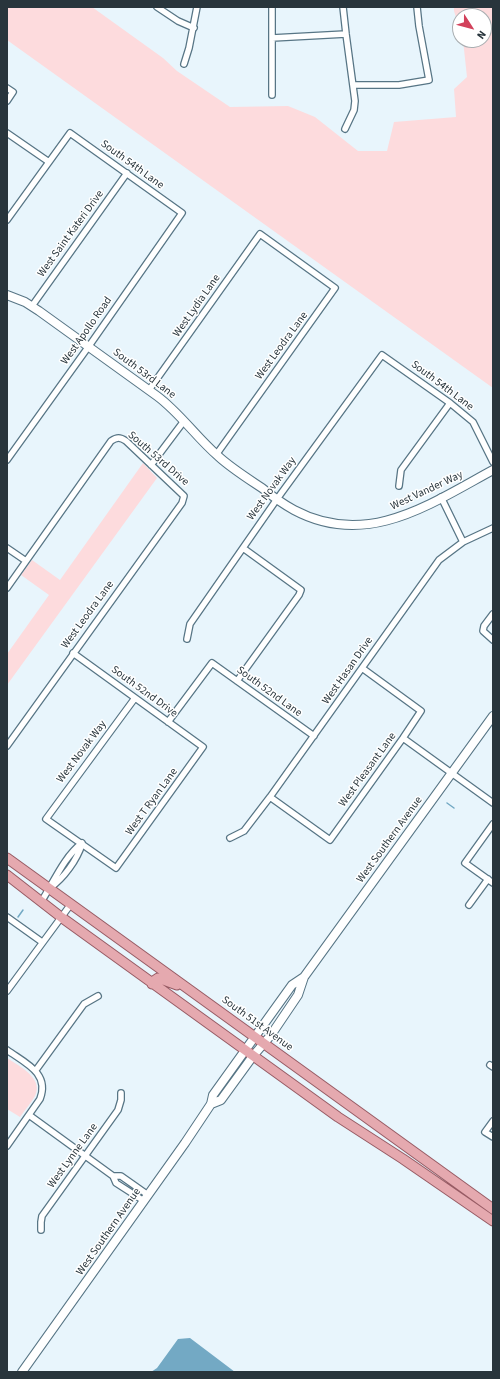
<!DOCTYPE html>
<style>
body{margin:0}
#map{position:relative;width:500px;height:1379px;overflow:hidden;background:#e8f5fc;font-family:"Source Sans 3",sans-serif}
canvas{display:block}
.frame{position:absolute;inset:0;border:8px solid #28353c;pointer-events:none}
.north{position:absolute;left:452px;top:8px;width:40px;height:40px;box-sizing:border-box;background:#fff;border:1px solid #a9aeb1;border-radius:50%;rotate:126deg;font-size:11px;font-weight:700;line-height:16px;text-align:center;color:#28353c}
.north::after{content:'';display:block;margin:auto;width:14px;height:18px;background:#d2415b;clip-path:polygon(50% 0,100% 100%,50% 72%,0 100%)}
</style>
<div id="map">
<canvas width="500" height="1379"></canvas>
<div class="frame"></div>
<div class="north">N</div>
</div>
<script>
const ctx = document.querySelector('canvas').getContext('2d');
ctx.lineJoin = 'round';
function fill(path, color) { ctx.fillStyle = color; ctx.fill(path, 'evenodd'); }
function stroke(path, color, width, dash) { ctx.strokeStyle = color; ctx.lineWidth = width; ctx.lineCap = dash ? 'butt' : 'round'; ctx.setLineDash(dash || []); ctx.stroke(path); }
function drawText(font, color, halo, rows, align = 'center') {
  ctx.font = font + ' "Source Sans 3",sans-serif'; ctx.lineWidth = 3; ctx.setLineDash([]); ctx.textBaseline = 'middle'; ctx.strokeStyle = halo; ctx.fillStyle = color; for (const [text, x, y, turn = 0] of rows) {
    ctx.save(); ctx.translate(x, y); ctx.rotate((+turn || 0) * Math.PI / 180); ctx.textAlign = isNaN(turn) ? turn : align; if (halo) ctx.strokeText(text, 0, 0); ctx.fillText(text, 0, 0); ctx.restore();
  }
}
const green = new Path2D(`
 M7,7H92L163,58L177,71L230,107L288,106L315,117L358,151H387L394,122L456,117L454,89L467,77L463,40H484V16H460V30L454,11V7H493V388L7,40Z
 M143,463L157,478L7,685V654L49,595L21,575L32,560L60,580Z
 M7,1058C19,1066 44,1078 35,1096C31,1103 25,1110 20,1117L7,1109Z`);
const water = new Path2D(`
 M190,1338L235,1372H151L157,1368L178,1339Z`);
const stream = new Path2D(`
 M447,803L454,808
 M18,917L23,910`);
const street = new Path2D(`
 M157,7L178,21L194,28
 M272,7V95
 M343,7L346,34L355,101L354,110L345,129
 M272,38L346,34
 M184,64L189,48L197,7
 M354,85H399L429,80L419,26L417,7
 M7,88L13,92L7,101
 M7,133L49,162
 M7,220L70,133L182,213L89,346L7,460
 M32,306L127,173
 M149,390L260,234L335,288L216,455
 M151,465L184,421
 M399,486L401,470L450,403
 M441,497L463,542
 M7,548L26,561
 M7,588L111,441C117,437 120,437 126,441L184,496L182,503L7,746
 M493,614L484,626L483,631L493,640
 M187,639L190,624L277,499L382,355L450,403L473,422L493,462
 M73,653L203,747L116,868L46,819L135,698
 M237,681L299,595L301,590L243,548
 M168,722L212,663L314,736
 M403,738L493,803
 M270,797L330,840L403,738L421,711L362,668
 M493,824L465,863L493,883
 M230,838L244,831L270,797L439,560L463,542L493,528
 M50,888C64,878 77,860 82,844
 M41,902C54,882 63,858 82,843
 M469,905L488,879
 M7,917L42,942
 M7,991L71,904
 M7,1050C25,1063 50,1073 40,1099L7,1146
 M490,1065L493,1067
 M36,1070L84,1004L98,996
 M29,1115L113,1176L116,1183L144,1201
 M493,1121L485,1132L493,1137
 M113,1176H121L148,1195
 M41,1230V1222L42,1216L118,1110L121,1100V1093`);
const secondary = new Path2D(`
 M7,295L25,302L39,311L157,396C180,413 196,437 218,456C231,468 247,478 262,488C272,496 283,504 294,510C367,549 430,504 493,470
 M211,1104L221,1100L253,1056L271,1035L298,995L304,977L493,716
 M22,1372L185,1143L211,1104L213,1095L292,985L304,977`);
const primary = new Path2D(`
 M7,858L493,1209
 M7,875L61,917L338,1117L403,1159L493,1221
 M152,984L155,980L158,978L177,985`);
const streetNames = [
 ["South 54th Lane",132,165,36],
 ["West Saint Kateri Drive",71,234,-54],
 ["West Lydia Lane",197,306,-55],
 ["West Apollo Road",87,331,-55],
 ["West Leodra Lane",282,346,-54],
 ["South 53rd Lane",144,374,37],
 ["South 54th Lane",442,386,37],
 ["South 53rd Drive",158,459,41],
 ["West Novak Way",272,489,-54],
 ["West Vander Way",427,491,-25],
 ["West Leodra Lane",88,615,-54],
 ["West Hasan Drive",348,671,-55],
 ["South 52nd Drive",144,692,36],
 ["South 52nd Lane",269,692,36],
 ["West Novak Way",82,752,-53],
 ["West Pleasant Lane",368,770,-54],
 ["West T Ryan Lane",152,802,-54],
 ["West Southern Avenue",390,840,-54],
 ["South 51st Avenue",257,1024,36],
 ["West Lynne Lane",73,1156,-54],
 ["West Southern Avenue",109,1232,-55]
];
fill(green, '#fddbdd');
fill(water, '#73a9c4');
stroke(stream, '#73a9c4', 1.5);
stroke(street, '#577585', 8);
stroke(secondary, '#577585', 10);
stroke(primary, '#975b64', 11);
stroke(street, '#fff', 5.5);
stroke(secondary, '#fff', 8);
stroke(primary, '#e5a9af', 9);
drawText('11px', '#28353c', '#fff', streetNames);
</script>
